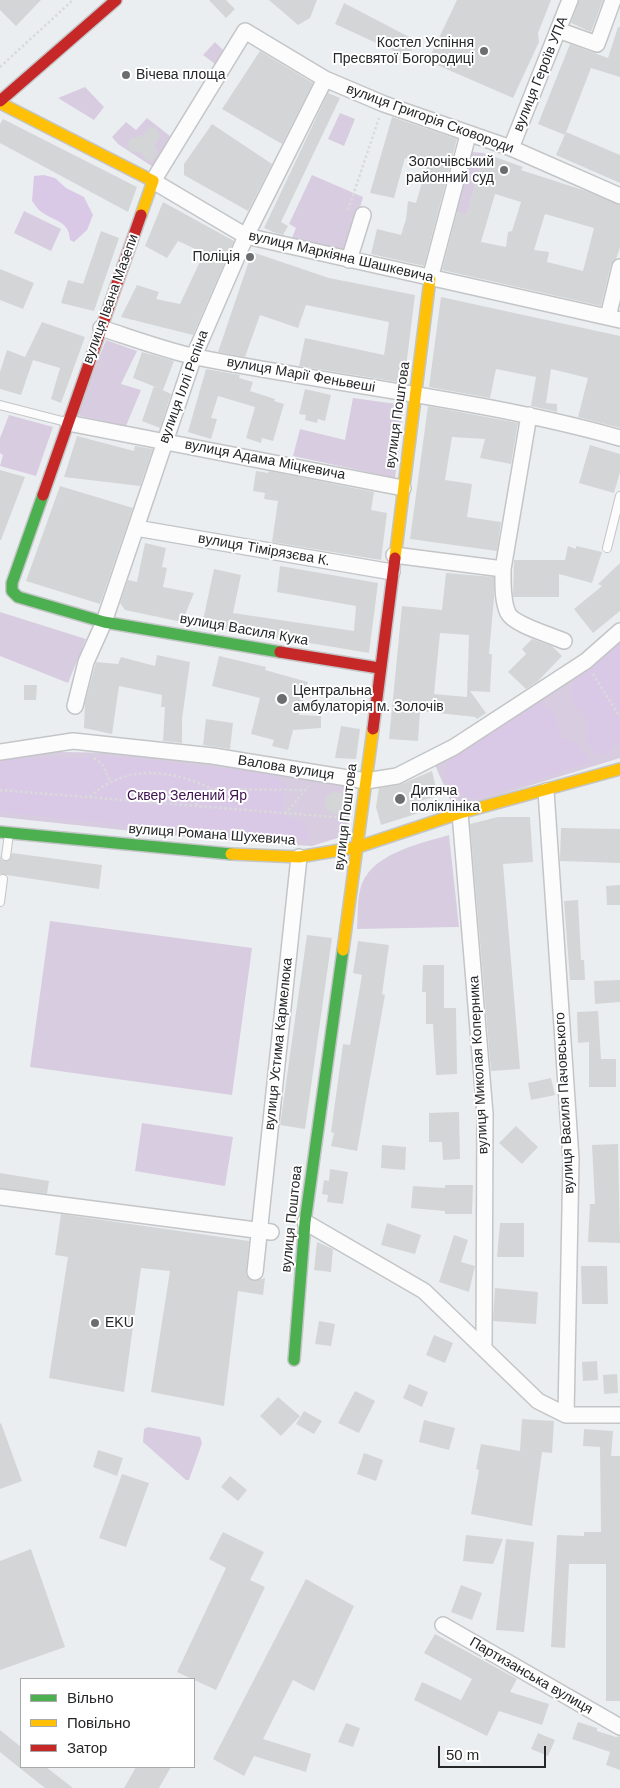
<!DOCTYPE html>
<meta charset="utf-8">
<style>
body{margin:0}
#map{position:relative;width:620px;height:1788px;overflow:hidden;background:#ebeef0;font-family:Helvetica,sans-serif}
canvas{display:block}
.legend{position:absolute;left:20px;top:1678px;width:175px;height:90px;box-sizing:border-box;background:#fff;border:1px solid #a8a9a9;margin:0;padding:6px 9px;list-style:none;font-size:15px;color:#262729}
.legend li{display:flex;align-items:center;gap:10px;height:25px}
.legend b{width:25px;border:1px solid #a8a9a9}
.scale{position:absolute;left:438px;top:1746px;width:108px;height:22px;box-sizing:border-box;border:2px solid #262729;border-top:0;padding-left:6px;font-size:15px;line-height:18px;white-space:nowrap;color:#262729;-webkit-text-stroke:4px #fff;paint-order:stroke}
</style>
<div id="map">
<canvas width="620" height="1788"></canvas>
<ul class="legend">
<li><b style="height:6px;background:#4caf50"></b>Вільно</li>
<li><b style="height:6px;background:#ffc107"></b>Повільно</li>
<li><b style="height:6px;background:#c62828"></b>Затор</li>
</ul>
<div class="scale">50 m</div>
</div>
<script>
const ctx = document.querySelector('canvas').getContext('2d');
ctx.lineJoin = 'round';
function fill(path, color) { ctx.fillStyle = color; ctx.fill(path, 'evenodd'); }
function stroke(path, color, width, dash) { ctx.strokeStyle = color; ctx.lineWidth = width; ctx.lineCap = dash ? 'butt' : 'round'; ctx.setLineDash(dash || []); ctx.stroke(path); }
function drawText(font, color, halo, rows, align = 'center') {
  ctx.font = font + ' Helvetica,sans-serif'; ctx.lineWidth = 4; ctx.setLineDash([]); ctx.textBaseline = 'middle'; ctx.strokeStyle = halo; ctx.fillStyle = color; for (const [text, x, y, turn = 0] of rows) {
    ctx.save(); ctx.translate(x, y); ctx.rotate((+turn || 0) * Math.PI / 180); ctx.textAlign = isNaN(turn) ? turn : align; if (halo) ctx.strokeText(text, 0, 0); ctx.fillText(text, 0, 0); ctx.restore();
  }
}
const green = new Path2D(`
 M215,42L223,50L215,64L203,55Z
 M85,87L104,107L94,120L58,98Z
 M340,113L355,119L344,146L328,139Z
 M147,118L170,136L153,167L118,144L112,137L126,122L136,130Z
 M471,152L484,153L467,215L455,212Z
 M312,175L363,197L345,257L290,243L296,228L289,224Z
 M24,211L61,229L51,251L14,233Z
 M106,340L137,351L121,384L141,390L126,426L76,415Z
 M353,398L404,405L395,478L293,456L300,429L345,440Z
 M9,415L53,427L36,476L0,466L3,455L0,453V438Z
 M0,612L86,639L68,683L0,656Z
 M620,632V758L454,809L435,765Z
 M0,751L184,754L353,785L347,835L312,846L226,841L0,817Z
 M449,835L459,927L357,929C358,916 357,902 360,890C368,854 419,844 449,835Z
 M50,921L252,948L232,1095L30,1067Z
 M142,1123L233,1137L225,1186L135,1171Z
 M148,1427L200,1437L202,1443L189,1480H186L143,1442L144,1429Z`);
const forest = new Path2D(`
 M44,175L55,178L66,188L84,197L93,215L87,230L74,242L70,240C69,221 56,222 43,213C39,211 35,205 32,201L34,176Z
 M620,638V740L607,754L598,755C577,735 592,738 587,721C585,712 574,707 572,699C565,672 602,652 620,638Z
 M532,701L542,702L558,719C556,732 561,741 575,742L592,762L476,799C452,793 437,781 452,755Z
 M124,757L218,768L267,770L286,786L283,815L303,821L310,840L272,841L0,812V759Z`);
const building = new Path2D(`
 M0,0H41L16,26L0,10Z
 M209,0H226L235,9L226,18Z
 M269,0H317L310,18L298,25Z
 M457,0H551L538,33L539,42L513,98L428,61Z
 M579,0H603L591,32L571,23Z
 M344,3L415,40L409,58L335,24Z
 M618,27H620V77L591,68L565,135L538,124L570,44L608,58Z
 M260,51L313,83L282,144L222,109Z
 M328,93L340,98L281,222L288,226L283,235L273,232L264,228Z
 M392,117L457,139L424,266L371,254L377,229L401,235L406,219L408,201L416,203L427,166L405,158L394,198L370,193Z
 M3,119L137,187L128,212L0,143V124Z
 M212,124L272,164L248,211L184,175V164Z
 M150,127L157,129L160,137L155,144L158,154L152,161L145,159L142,153L130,151L128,145L131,138L142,136Z
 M566,132L620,155V183L556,155Z
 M484,153L523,167L521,170L586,191L620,205V247L616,259L611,265L601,306L442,270L457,212L467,215ZM495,194L521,202L512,231L508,232L506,247L481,242ZM545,214L594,228L583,271L547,262L549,252L534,250Z
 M163,202L234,241L193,335L121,317L137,285L159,292L156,299L180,304L204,253L178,241L167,258L145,246Z
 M101,231L119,238L94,311L61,303L68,280L83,284Z
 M252,252L329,278L415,295L404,383L299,366L305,338L384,355L389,322L306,305L298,328L260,315L245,357L218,352Z
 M0,269L34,283L23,309L0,300Z
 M441,297L620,336V428L578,417L588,378L551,369L546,403L557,404V412L531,406L536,377L496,369L490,398L429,387Z
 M42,322L85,337L61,403L51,399L60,368L33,360L21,395L0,389V372L7,350L25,357Z
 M142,352L174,361L163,390L133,378Z
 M206,369L240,375L239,378L253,382L250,391L275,399L274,401L284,404L273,441L262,438L261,443L246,438L255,407L218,396L211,418L217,419L211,439L188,432Z
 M154,386L171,394L160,428L142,421Z
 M305,389L331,395L325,421L318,419L317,423L305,420L306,415L299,414Z
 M428,406L518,423L511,464L480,458L485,439L452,437L445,480L472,484L467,517L501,522L497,551L410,539Z
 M77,436L134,451L135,446L153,449L140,486L64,477Z
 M590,445L620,454V472L614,493L579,483Z
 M0,470L25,477L1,540H0Z
 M256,471L268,473L269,471L374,492L371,510L387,513L381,560L272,542L278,501L264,499L265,493L253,491Z
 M60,486L133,508L100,604L26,581Z
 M145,543L166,548L162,567L167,568L163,587L194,593L182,622L125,610L120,603L128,580L137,582Z
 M568,546L576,549V546L602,552L592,583L559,574V597H513L514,560H565Z
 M620,563V611L593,633L574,609L602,586L598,584Z
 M280,566L378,583L369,653L202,625L214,569L241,575L233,613L354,631L356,606L277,592Z
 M446,573L494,577V598L489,654H492L490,692L470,691L486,713L477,719L475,717L420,711L418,741L389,739L402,606L442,610ZM440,633L469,635L467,697L434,694Z
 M532,639L552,646L562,656L538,681L526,689L508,672L526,654L522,649Z
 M157,655L190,662L182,719V743L163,741L165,707H161L162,695L119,686L112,734L84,728L85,703L96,662L118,664L121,657L155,666Z
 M219,656L266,667L265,670L308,682L299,715L321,716V728L293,730L288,750L272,746L274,740L251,734L260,698L212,686Z
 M24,685H37L36,700H24Z
 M206,719L233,723L230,749L203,745Z
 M341,726L360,729L356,759L335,758Z
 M432,771L438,796L416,802L419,813L381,825L376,807L379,788L399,785Z
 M325 803a11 11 0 1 1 22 0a11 11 0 1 1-22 0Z
 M498,817H530L533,862L503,864L520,1069L491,1071L470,824Z
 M561,828L620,829V863L560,861Z
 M12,853L102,865L99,889L0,874V855L2,860L8,861Z
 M620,885V905H607L606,886Z
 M578,900L581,960H584L585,980H570L564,901Z
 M307,935L332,938L305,1129L280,1125Z
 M358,941L389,945L382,994L385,995L357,1151L331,1146L334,1133L331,1132L343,1044L350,1045L362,975L353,973Z
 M423,965H444V1008H456L457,1074L436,1075L433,1024H426V992H422Z
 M620,980V1002L595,1004L594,981Z
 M598,1011L601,1059H616V1087H589V1042L578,1043L577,1012Z
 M551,1078L555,1095L531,1100L528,1083Z
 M459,1112L460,1159L443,1160L442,1142H429V1113Z
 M516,1126L538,1147L522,1164L499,1143Z
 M618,1144L620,1243L588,1242L590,1204H595L592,1145Z
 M382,1145L406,1147L405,1170L381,1168Z
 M330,1169L348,1172L343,1204L327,1202L328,1195L322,1194L324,1180L329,1181Z
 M0,1173L49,1181L47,1194L0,1188Z
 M445,1185H473L472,1214H445V1211L411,1208L413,1186L445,1188Z
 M61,1214L249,1241L246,1275L254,1281L265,1278L263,1295L238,1291L224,1406L151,1392L170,1271L141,1268L124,1392L49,1378L68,1257L55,1255Z
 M387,1223L421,1235L415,1254L381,1245Z
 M500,1223H524V1257H497Z
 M454,1235L468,1240L461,1262L475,1266L469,1292L439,1282Z
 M317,1242L333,1249L331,1272L314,1270Z
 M581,1266H607L608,1304H582Z
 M495,1288L538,1292L536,1324L493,1321Z
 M319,1321L335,1324L331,1346L315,1344Z
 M434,1335L453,1343L445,1363L426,1355Z
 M597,1361L598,1380L583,1381L582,1362Z
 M617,1374L618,1393L604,1394L603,1375Z
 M409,1384L428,1392L422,1407L403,1398Z
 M355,1391L375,1401L359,1433L338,1423Z
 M278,1397L300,1416L281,1436L260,1416Z
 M304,1411L322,1421L314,1434L296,1424Z
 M522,1419L554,1421L552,1453L542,1452L532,1526L471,1514L479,1470L476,1469L481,1444L520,1451Z
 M424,1420L455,1428L449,1450L419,1442Z
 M1,1423L22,1481L0,1489V1424Z
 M584,1429L613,1431L611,1456H620V1701H606V1564H569L565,1648L551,1647L557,1535L584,1536V1532H601L600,1447L583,1446Z
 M98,1450L123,1458L117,1476L93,1467Z
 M364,1453L383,1460L376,1481L357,1474Z
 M122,1474L149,1483L126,1547L99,1538Z
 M230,1476L247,1490L238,1501L221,1487Z
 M223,1532L264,1552L250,1580L265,1587L216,1690L177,1672L226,1568L209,1559Z
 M466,1535L503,1539L493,1564L463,1561Z
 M506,1539L534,1542L524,1632L496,1630Z
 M31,1549L65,1647L0,1670V1561Z
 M306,1579L354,1606L314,1691L293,1680L263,1739L311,1754L306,1772L254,1756L244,1776L213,1759Z
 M461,1585L482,1593L472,1620L451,1612Z
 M435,1634L517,1679L510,1692L549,1704L542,1725L499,1711L487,1736L414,1700L422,1682L461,1700L472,1679L424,1653Z
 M578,1722L597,1728V1731L616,1737L620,1736V1770L606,1765L610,1752L572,1739Z
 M346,1723L360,1728L353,1747L338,1742Z
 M0,1730L21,1747V1767H46L73,1788H45L21,1769L0,1752Z
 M538,1733L555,1740L548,1756L531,1749Z
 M136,1767H171L159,1788H124Z`);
const path = new Path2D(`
 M0,67L73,0
 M348,210L379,118
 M593,674L620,717
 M94,758L102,764L110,781
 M0,790L345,818
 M90,797C124,764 172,769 212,789
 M196,805L212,789L306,790
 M285,814L309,786`);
const lane = new Path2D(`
 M0,405L66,422
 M607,548L620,496
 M6,856L9,834
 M0,902L3,879`);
const street = new Path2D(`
 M558,30L597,44L613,0
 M511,148L570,0
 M620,196L511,148L384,104L325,79L245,31L153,181L246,236L620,320
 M349,260L363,215
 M430,279L468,135
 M608,317L620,267
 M101,328C132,338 164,350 196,357C337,385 481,399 620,438
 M68,423L403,488
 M136,528L392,572
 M394,555L503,569C503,582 502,600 508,613C514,625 551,635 564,641
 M503,569L529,415
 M75,706L86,662L104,622L194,356L246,236L325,79
 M0,752L73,741L213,756L366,781L397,776L454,747L586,661L620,631
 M546,791L571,1159L566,1415
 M460,813L485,1114L484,1348
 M0,1197L271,1232
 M305,1222L424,1291L538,1401L566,1415H620
 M255,1272L299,857
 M443,1625L620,1727`);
const fast = new Path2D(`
 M43,495L12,583V591L18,597L104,622L280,652
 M0,832L231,854
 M294,1360L305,1222L343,950`);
const slow = new Path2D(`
 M0,103L153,181L141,215
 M395,558L430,279
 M231,854L299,857L358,847L460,813L620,769
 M343,950L373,729`);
const jam = new Path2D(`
 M0,101L116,0
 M43,495L141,215
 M280,652L379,668
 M373,729L395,558`);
const markers = [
 [484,51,5,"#6b6d6f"],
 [126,75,5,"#6b6d6f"],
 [504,170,5,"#6b6d6f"],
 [250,257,5,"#6b6d6f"],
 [282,699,6,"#6b6d6f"],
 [400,799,6,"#6b6d6f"],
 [95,1323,5,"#6b6d6f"]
];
const poiNames = [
 ["Костел Успіння",474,43,"right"],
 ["Пресвятої Богородиці",474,59,"right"],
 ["Вічева площа",136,75],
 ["Золочівський",494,162,"right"],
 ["районний суд",494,178,"right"],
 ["Поліція",240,257,"right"],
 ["Центральна",293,691],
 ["амбулаторія м. Золочів",293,707],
 ["Дитяча",411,791],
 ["поліклініка",411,807],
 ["EKU",105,1323]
];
const streetNames = [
 ["вулиця Героїв УПА",541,74,-68],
 ["вулиця Григорія Сковороди",430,119,20],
 ["вулиця Маркіяна Шашкевича",341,257,13],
 ["вулиця Івана Мазепи",111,299,-70],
 ["вулиця Марії Феньвеші",301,375,10],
 ["вулиця Іллі Рєпіна",184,387,-70],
 ["вулиця Поштова",398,415,-82],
 ["вулиця Адама Міцкевича",265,460,11],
 ["вулиця Тімірязєва К.",264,550,10],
 ["вулиця Василя Кука",244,630,10],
 ["Валова вулиця",286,768,9],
 ["вулиця Поштова",346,817,-83],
 ["вулиця Романа Шухевича",212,835,4],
 ["вулиця Устима Кармелюка",279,1044,-84],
 ["вулиця Миколая Коперника",479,1065,-93],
 ["вулиця Василя Пачовського",565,1103,-93],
 ["вулиця Поштова",292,1219,-84],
 ["Партизанська вулиця",531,1676,30]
];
const parkNames = [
 ["Сквер Зелений Яр",187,796]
];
fill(green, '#d8cce1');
fill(forest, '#dac9e6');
fill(building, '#d4d5d7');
stroke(lane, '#c3c5c7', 10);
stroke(street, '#c3c5c7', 18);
stroke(fast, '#c3c5c7', 14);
stroke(slow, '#c3c5c7', 14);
stroke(jam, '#c3c5c7', 14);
stroke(path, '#d9dada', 2.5, [2.5, 2.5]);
stroke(lane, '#fcfcfd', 8);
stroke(street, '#fcfcfd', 15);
stroke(fast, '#4caf50', 11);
stroke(slow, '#ffc107', 11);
stroke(jam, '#c62828', 11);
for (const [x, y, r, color] of markers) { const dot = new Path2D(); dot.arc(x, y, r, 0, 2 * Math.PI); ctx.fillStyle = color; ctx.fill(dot); stroke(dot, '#fff', 2); }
drawText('14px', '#262729', '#fff', poiNames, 'left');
drawText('14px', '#262729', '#fff', streetNames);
drawText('14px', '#3d124f', '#fff', parkNames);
</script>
